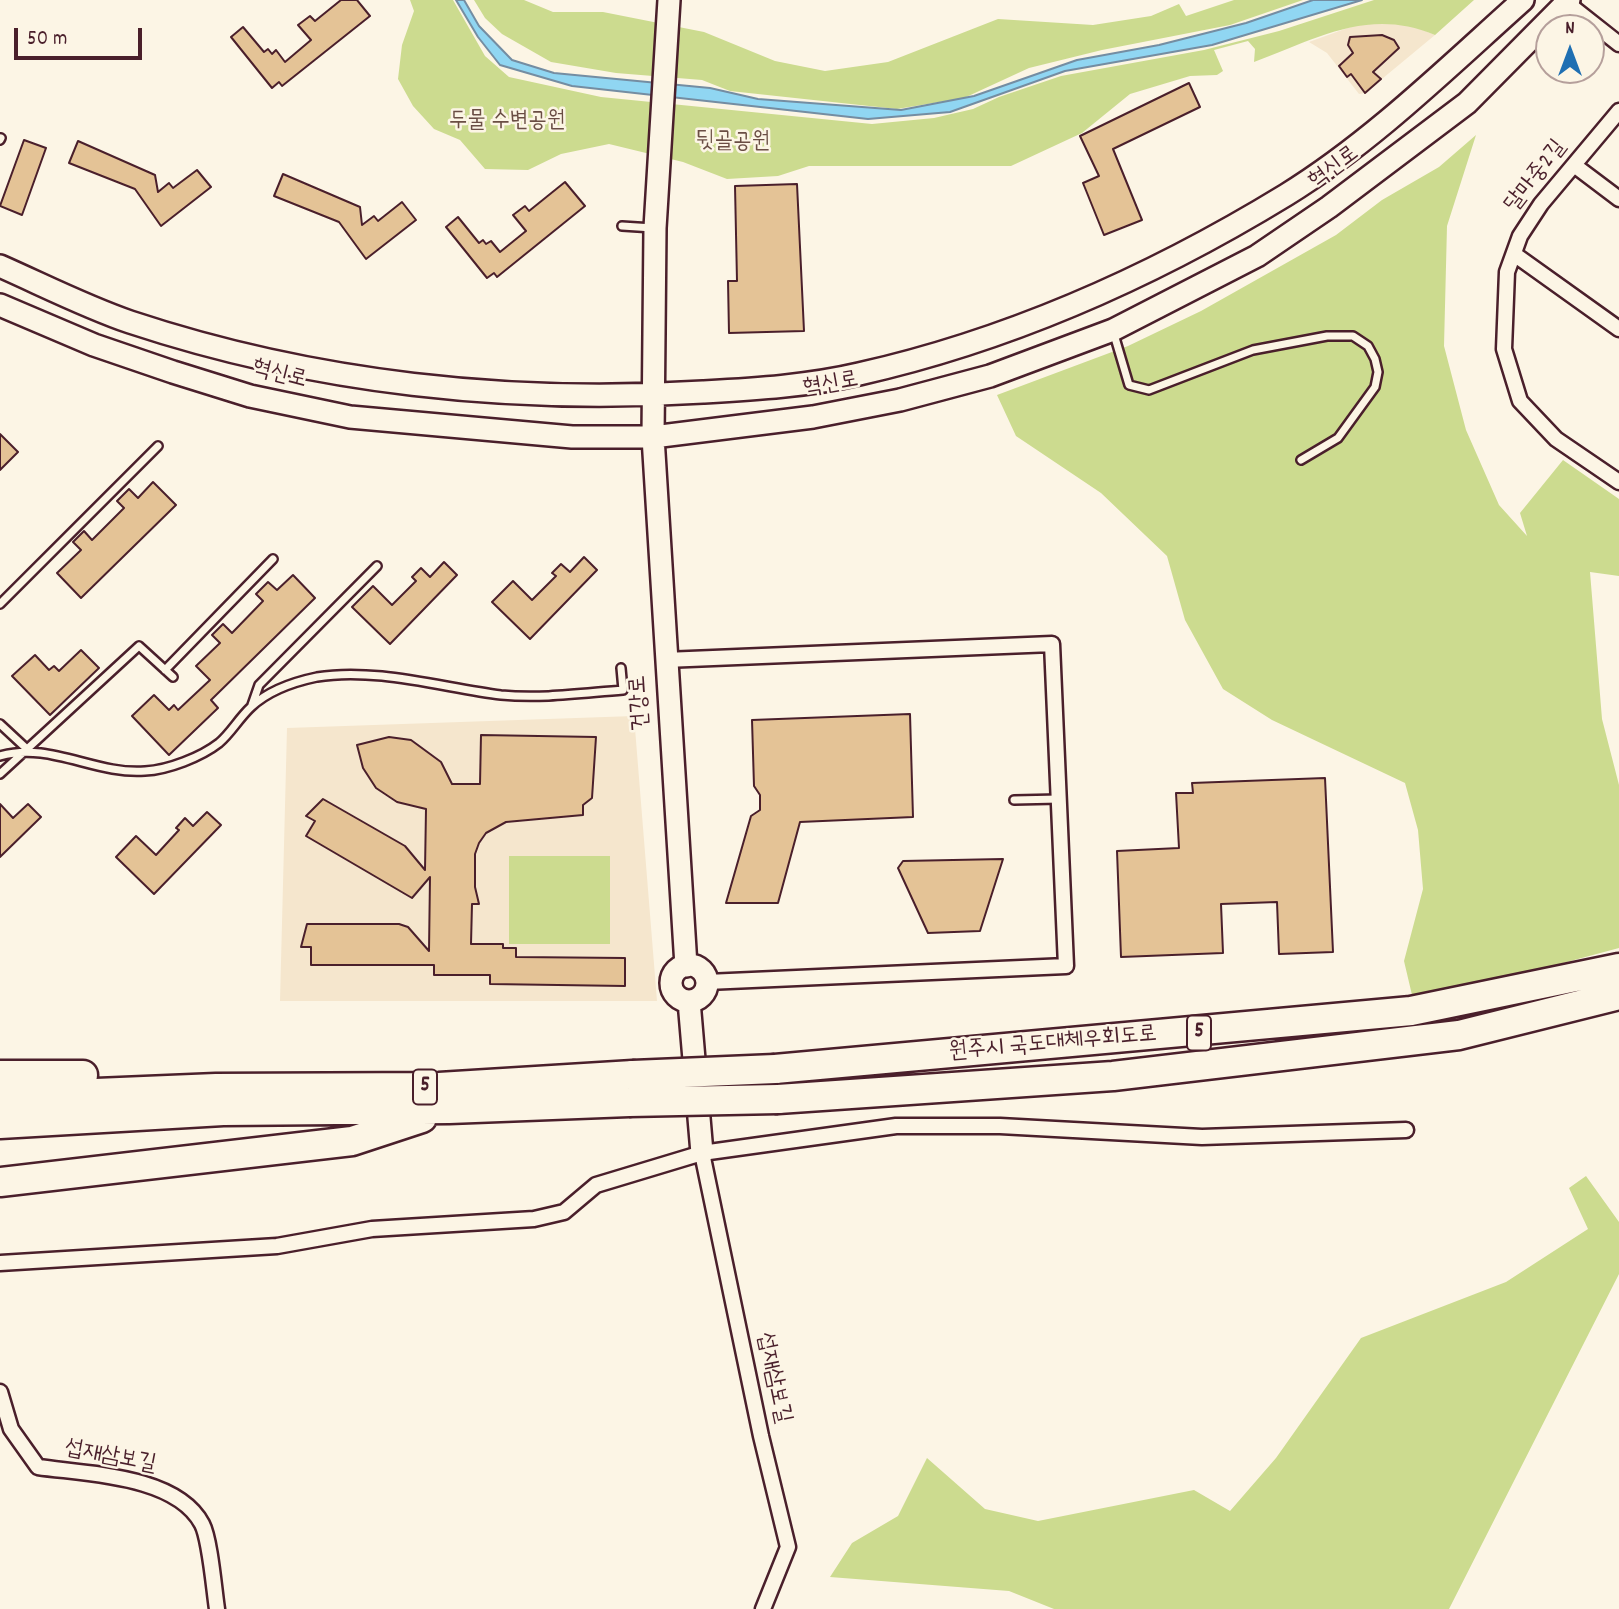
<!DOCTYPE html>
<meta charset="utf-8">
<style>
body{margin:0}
#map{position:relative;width:1619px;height:1609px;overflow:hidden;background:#fcf5e5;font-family:Dekko,sans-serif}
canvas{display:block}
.north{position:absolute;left:1535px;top:14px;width:70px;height:70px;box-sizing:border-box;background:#fcf5e5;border:2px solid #b59f9b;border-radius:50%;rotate:0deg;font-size:19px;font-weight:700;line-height:28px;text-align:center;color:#4a1f2b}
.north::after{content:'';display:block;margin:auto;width:24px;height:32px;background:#1f6fb2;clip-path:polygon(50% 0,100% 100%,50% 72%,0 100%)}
.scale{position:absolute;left:14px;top:28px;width:128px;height:32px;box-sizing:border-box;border:4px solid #4a1f2b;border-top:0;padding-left:9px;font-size:21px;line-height:24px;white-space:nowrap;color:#4a1f2b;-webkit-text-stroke:5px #fcf5e5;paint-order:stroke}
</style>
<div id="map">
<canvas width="1619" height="1609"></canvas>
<div class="north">N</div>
<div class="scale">50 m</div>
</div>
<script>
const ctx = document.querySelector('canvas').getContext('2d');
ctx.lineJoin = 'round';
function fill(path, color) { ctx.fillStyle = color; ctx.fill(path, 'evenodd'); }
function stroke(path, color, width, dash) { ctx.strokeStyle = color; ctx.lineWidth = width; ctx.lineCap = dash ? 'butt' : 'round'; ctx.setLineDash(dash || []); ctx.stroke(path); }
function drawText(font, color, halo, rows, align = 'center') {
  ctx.font = font + ' Dekko,"Poor Story",sans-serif'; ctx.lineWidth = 5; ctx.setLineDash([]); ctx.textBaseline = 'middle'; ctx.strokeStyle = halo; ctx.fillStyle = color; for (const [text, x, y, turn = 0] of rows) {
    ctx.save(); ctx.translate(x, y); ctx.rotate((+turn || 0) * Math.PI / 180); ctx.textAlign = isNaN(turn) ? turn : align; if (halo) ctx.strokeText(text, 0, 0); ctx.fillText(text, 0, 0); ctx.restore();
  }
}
const built = new Path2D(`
 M1387,22L1409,24L1435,35L1365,93L1359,94L1327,53L1309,42L1353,26Z
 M634,716L657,1001H280L287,728Z`);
const green = new Path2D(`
 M410,0H453L485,56L509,77L601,97L872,124L934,118L973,109L999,97L1061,76L1204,50L1279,31L1374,0H1474L1435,35C1368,7 1317,39 1254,62L1255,49L1248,41L1214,50L1223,71L1217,75L1190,76L1130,94L1082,133L1011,166H809L778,176L727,179L683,162L609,144L561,154L528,170L485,169L460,140L434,129L413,106L398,79L402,45L414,11Z
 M474,0H524L553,12H603L704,32L775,61L825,71L888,62L998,19L1093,25L1151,16L1179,4L1186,16L1234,0H1303L1230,25L1102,50L1029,68L964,98L897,109L730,91L702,80L616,73L551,62L502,34L485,18Z
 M1476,135L1447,226L1444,346L1466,430L1499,505L1527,536L1520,513L1563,460L1619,499V576L1590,572L1602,719L1619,785V948L1507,978L1412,995L1404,961L1423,889L1418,830L1405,783L1272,720L1223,689L1185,620L1167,556L1101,493L1016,436L997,395L1128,346L1201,311L1336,235L1382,200L1439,167Z
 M509,856H610V944H509Z
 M1586,1176L1619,1222V1274L1449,1609H1054L1009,1591L830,1577L852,1543L898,1516L927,1458L985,1509L1038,1521L1194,1490L1230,1511L1276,1458L1361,1338L1506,1282L1588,1229L1569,1188Z`);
const water = new Path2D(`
 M456,0H464L479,26L512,60L554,73L710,88L758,99L901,110L974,96L1077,60L1159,45L1246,23L1313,0H1362L1212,45L1065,71L950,112L868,119L572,86L500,65L478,37Z`);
const building = new Path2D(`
 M341,0H357L370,16L282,86L279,82L272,88L231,37L243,27L264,52L268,49L272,54L276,50L285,62L311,40L298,25L310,16L315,21Z
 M1382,35L1394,40L1399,48L1373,72L1381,79L1365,93L1351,74L1347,77L1339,66L1353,53L1348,45L1350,37Z
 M1189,83L1200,107L1113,149L1142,220L1104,235L1083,183L1099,176L1080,136Z
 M24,140L46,148L22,215L0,206Z
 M78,141L155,175L158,192L169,183L173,188L197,170L211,187L161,226L135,189L69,163Z
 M283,174L360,207L362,225L374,216L378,221L402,202L416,220L366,259L339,222L274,196Z
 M565,182L585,206L497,277L494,273L487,278L446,227L458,217L479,243L483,240L486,244L491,241L500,252L526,231L513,215L525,206L529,211Z
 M797,184L804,331L729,333L728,281H737L735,186Z
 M0,434L18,452L0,470Z
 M153,482L176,505L81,598L57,573L81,550L73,542L84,531L92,540L124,508L117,501L129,489L138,498Z
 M584,557L597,570L530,639L492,602L513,581L532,600L556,576L552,573L561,564L570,572Z
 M444,562L457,575L390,644L352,607L373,586L392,605L416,581L412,577L421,568L430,577Z
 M293,575L315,598L211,700L218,708L169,755L132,716L154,695L169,710L174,705L178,710L210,680L196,666L220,643L212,635L223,624L232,633L263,601L256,594L268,582L277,590Z
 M81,650L99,668L50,715L12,676L35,655L49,670L54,666L59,671Z
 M910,714L913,817L800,822L778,903H726L751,816L760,810V795L754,786L752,720Z
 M481,735L596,737L592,798L583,805V815L506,822L486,833L479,843L475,854V887L479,904H472L471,944H503V948H516V957L625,958V986L490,984V975H434V965H311V947H301L307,924H399L408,927L429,951L430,877L412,898L306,836L315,821L306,816L323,799L405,846L425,870L426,809L397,802L376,788L363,768L357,745L389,737L411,740L441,762L452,784H480Z
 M1325,778L1333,952L1279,954L1277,902L1221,904L1223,953L1121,957L1117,851L1179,848L1176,793H1193L1192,783Z
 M0,804L13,818L28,804L41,817L0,857Z
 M207,812L221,825L154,894L116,857L136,836L156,855L179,830L176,828L185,818L193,826Z
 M1003,859L980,931L928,933L898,868L903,861Z`);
const lane = new Path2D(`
 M0,140L1,138
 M622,226L653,228
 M1113,331L1129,385L1149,390L1253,350L1327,336H1353L1368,346L1375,359L1378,372L1375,387L1338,438L1301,460
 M0,604L158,446
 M165,670L273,559
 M252,705L259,685L377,566
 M0,724L28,750
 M0,756C49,741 95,775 145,771C168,770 201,757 219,743C231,733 239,718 251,707C269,690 293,682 317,677C375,667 444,688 501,695C542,699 583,693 623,690L621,668
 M0,774L139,646L173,677
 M1014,800L1059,799`);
const street = new Path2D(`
 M1567,3L1619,44
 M1619,111L1541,204L1520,236L1507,272L1504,349L1520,401L1556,439L1619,482
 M1574,165L1619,199
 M1514,254L1619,329
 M665,660L1052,644L1066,966L707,982
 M702,1153L761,1436L788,1547L763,1609
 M0,1263L277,1246L372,1229L534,1219L564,1212L596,1185L702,1153L896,1126H1000L1202,1137L1406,1130
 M0,1392L11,1429L38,1467C86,1474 176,1475 202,1524C210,1539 214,1589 217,1609`);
const secondary = new Path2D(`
 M669,0L655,228L653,437L686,966
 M0,266C43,285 86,307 130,322C314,383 510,404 703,392C755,389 808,386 859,374C1010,340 1155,275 1286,195C1372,142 1448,67 1523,0
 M0,305L94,345L173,372L250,396L350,417L572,437H653L813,417L900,400L990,376L1113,330L1257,256L1329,207L1467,103L1569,0
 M671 983a18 18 0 1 1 36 0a18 18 0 1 1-36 0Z
 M689,1001L702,1153`);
const highway = new Path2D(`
 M775,1069L1411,1011L1619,968
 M0,1075H83
 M0,1097L216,1088L439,1087L633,1075
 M778,1099L1113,1076L1459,1035L1619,995
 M0,1124L223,1111L449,1109L629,1102
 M0,1182L352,1141L422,1118`);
const highwayBridge = new Path2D(`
 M633,1075L775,1069
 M629,1102L778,1099`);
const shields = [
 [1199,1033,24],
 [425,1087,24]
];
const shieldNames = [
 ["5",1199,1033],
 ["5",425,1087]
];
const parkNames = [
 ["두물 수변공원",507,123],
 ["뒷골공원",733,144]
];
const streetNames = [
 ["혁신로",1335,169,-37],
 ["달마중2길",1537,177,-52],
 ["혁신로",279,376,14],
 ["혁신로",831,386,-10],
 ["건강로",642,703,-94],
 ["원주시 국도대체우회도로",1053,1045,-5],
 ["섭재삼보길",772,1378,78],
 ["섭재삼보길",110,1458,11]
];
fill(built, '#f5e6cd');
fill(green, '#ccdb8f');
fill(water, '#90d6f2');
stroke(water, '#748da2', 2);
fill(building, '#e4c396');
stroke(building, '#4a1f2b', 2);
stroke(lane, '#4a1f2b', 12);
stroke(street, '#4a1f2b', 19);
stroke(secondary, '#4a1f2b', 26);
stroke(highway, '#4a1f2b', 33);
stroke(lane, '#fcf5e5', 7);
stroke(street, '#fcf5e5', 14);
stroke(secondary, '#fcf5e5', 21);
stroke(highway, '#fcf5e5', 28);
stroke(highwayBridge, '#4a1f2b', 33, []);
stroke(highwayBridge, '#fcf5e5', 28);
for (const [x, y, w] of shields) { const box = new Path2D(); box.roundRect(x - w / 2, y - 17.5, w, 35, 5); ctx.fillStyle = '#fcf5e5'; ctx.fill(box); stroke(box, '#4a1f2b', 2); }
drawText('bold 21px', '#4a1f2b', null, shieldNames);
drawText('23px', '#6a4e44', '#fcf5e5', parkNames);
drawText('23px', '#4a1f2b', '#fcf5e5', streetNames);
</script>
